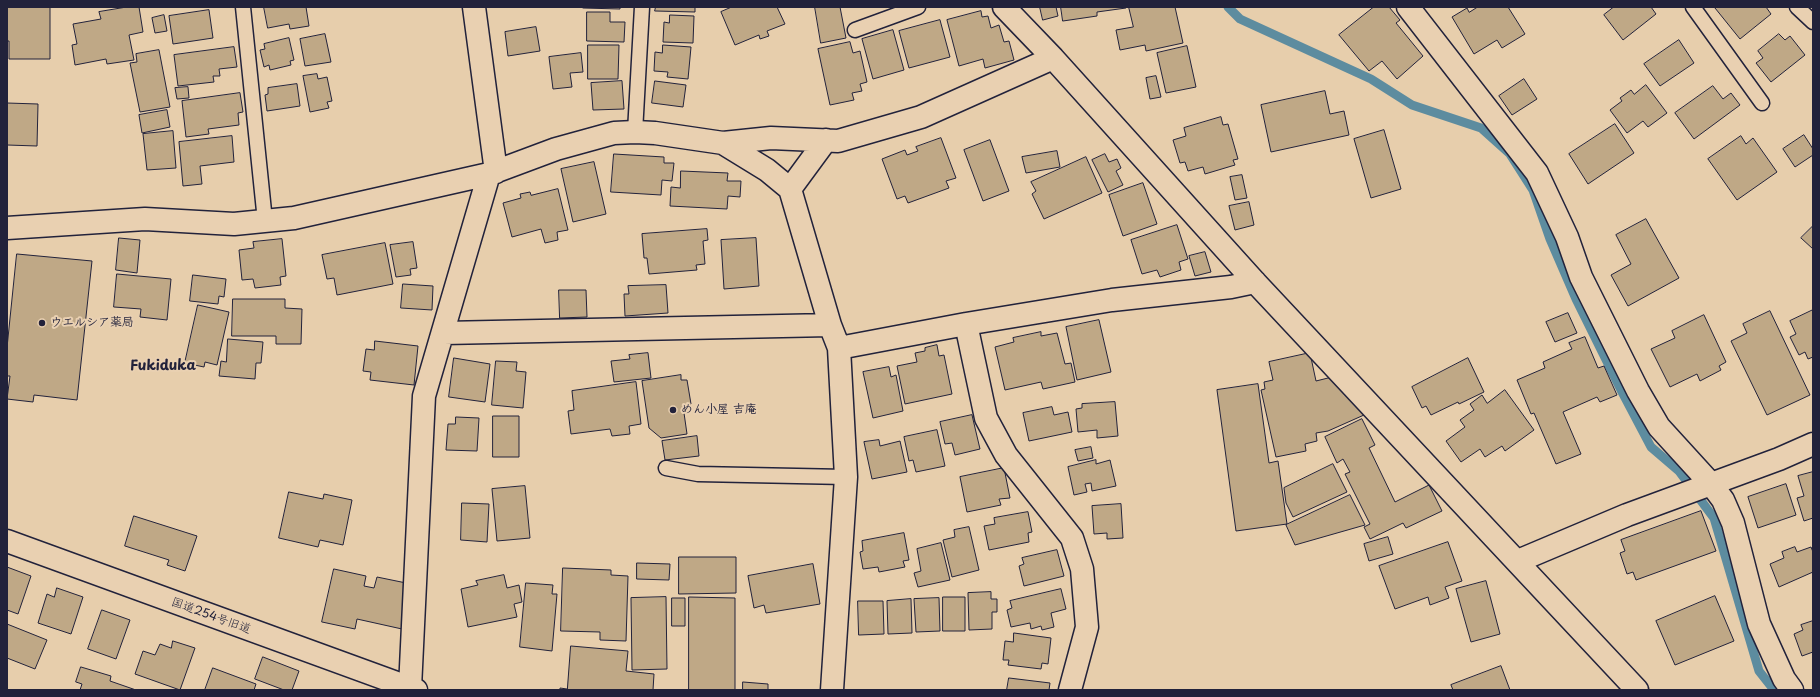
<!DOCTYPE html>
<meta charset="utf-8">
<style>
body{margin:0}
#map{position:relative;width:1820px;height:697px;overflow:hidden;background:#e7ceac;font-family:"Playpen Sans",sans-serif}
canvas{display:block}
.frame{position:absolute;inset:0;border:8px solid #22223b;pointer-events:none}
</style>
<div id="map">
<canvas width="1820" height="697"></canvas>
<div class="frame"></div>
</div>
<script>
const ctx = document.querySelector('canvas').getContext('2d');
ctx.lineJoin = 'round';
function stroke(path, color, width, dash) { ctx.strokeStyle = color; ctx.lineWidth = width; ctx.lineCap = dash ? 'butt' : 'round'; ctx.setLineDash(dash || []); ctx.stroke(path); }
function fill(path, color) { ctx.fillStyle = color; ctx.fill(path, 'evenodd'); }
function drawText(font, color, halo, rows, align = 'center') {
  ctx.font = font + ' "Playpen Sans","Klee One",sans-serif'; ctx.lineWidth = 4; ctx.setLineDash([]); ctx.textBaseline = 'middle'; ctx.strokeStyle = halo; ctx.fillStyle = color; for (const [text, x, y, turn = 0] of rows) {
    ctx.save(); ctx.translate(x, y); ctx.rotate((+turn || 0) * Math.PI / 180); ctx.textAlign = isNaN(turn) ? turn : align; if (halo) ctx.strokeText(text, 0, 0); ctx.fillText(text, 0, 0); ctx.restore();
  }
}
const stream = new Path2D(`
 M1228,7L1240,19L1371,79L1412,105L1481,128L1510,154L1533,190L1550,239L1576,299L1622,392L1651,447L1679,471L1714,518L1759,671L1774,690`);
const building = new Path2D(`
 M9,7H50V59H9V41H7V8Z
 M127,7H139L143,32L129,35L134,60L107,64L106,59L75,65L72,45L77,44L73,24L101,19L99,12Z
 M264,7H306L309,26L290,29L289,24L268,28Z
 M583,7H620V9L583,8Z
 M656,7H695V12L655,11Z
 M732,7H777L785,24L767,31L769,36L760,39L759,35L735,45L721,12Z
 M815,7H840L846,38L821,43Z
 M1040,7H1056L1058,16L1043,20Z
 M1061,7H1126V8L1097,12V16L1063,21Z
 M1129,7H1175L1183,43L1146,51L1145,45L1120,50L1116,30L1133,27Z
 M1374,7H1389L1400,20L1396,23L1423,56L1397,79L1382,61L1369,71L1339,35Z
 M1478,7H1508L1525,34L1502,48L1497,40L1474,54L1452,17L1467,8L1469,12Z
 M1614,7H1651L1656,14L1623,40L1604,15Z
 M1717,7H1766L1771,14L1740,39L1715,8Z
 M209,10L213,38L173,44L169,16Z
 M981,11L982,17L988,16L991,28L999,25L1004,42L1009,41L1014,60L985,68L983,59L959,66L947,20Z
 M587,12H610V22H625L624,42L587,41Z
 M164,15L167,31L155,33L152,18Z
 M670,15L694,16L693,43L663,42L664,22L669,23Z
 M940,20L950,57L909,68L899,31Z
 M536,27L540,51L508,56L505,32Z
 M893,30L904,70L873,79L862,39Z
 M325,34L331,62L305,66L300,39Z
 M1779,34L1785,40L1790,36L1805,55L1771,82L1756,63L1763,58L1758,51Z
 M289,38L294,60L290,61L291,65L270,70L269,65L264,67L260,50L265,49L264,44Z
 M1679,40L1694,63L1660,86L1644,64Z
 M850,42L853,53L860,51L867,82L860,84L862,91L852,93L854,100L830,105L818,49Z
 M588,45H619L618,79H588Z
 M663,45L691,47L688,79L667,77L668,72L654,71L655,52L662,53Z
 M1187,46L1196,87L1166,93L1157,53Z
 M234,47L237,67L219,69L220,76H213L214,82L178,86L174,55Z
 M159,50L170,107L140,112L130,63L137,62L136,54Z
 M581,53L583,72L570,73L572,87L553,89L549,57Z
 M317,74L318,79L327,77L332,101L327,102L329,108L310,112L303,76Z
 M1156,76L1161,97L1150,99L1146,78Z
 M1524,79L1537,99L1512,115L1499,96Z
 M622,81L624,109L593,110L591,83Z
 M655,81L686,85L683,107L652,103Z
 M297,84L300,106L267,111L265,95L268,94V88Z
 M1646,85L1667,113L1648,127L1643,121L1627,133L1610,110L1622,101L1620,98L1631,90L1634,94Z
 M1713,86L1723,99L1731,93L1740,105L1694,139L1675,113Z
 M188,87L189,98L177,99L175,88Z
 M1325,91L1330,114L1344,111L1349,135L1271,152L1261,105Z
 M240,93L243,112L238,113L239,125L208,129L209,134L186,137L182,101Z
 M7,103L38,104L37,146L7,145Z
 M167,110L170,127L142,133L139,115Z
 M1221,117L1223,125L1228,124L1238,159L1233,160L1235,165L1205,174L1203,167L1188,171L1185,162L1180,163L1173,140L1186,136L1184,128Z
 M1615,124L1634,153L1588,184L1569,154Z
 M1384,130L1401,189L1371,198L1354,139Z
 M173,131L176,168L147,170L143,134Z
 M1804,135L1813,149V155L1795,167L1783,149Z
 M232,136L234,162L200,166L202,184L183,186L179,142Z
 M1741,136L1746,144L1753,138L1777,172L1737,200L1708,159Z
 M941,138L956,178L946,181L949,188L908,203L905,196L897,199L882,159L905,150L907,155L918,151L916,147Z
 M990,140L1009,191L983,201L964,150Z
 M1057,151L1060,167L1026,173L1022,157Z
 M614,154L664,157V163H674L672,181L662,180L661,195L611,192Z
 M1105,154L1109,162L1117,159L1121,168L1116,171L1123,185L1108,192L1092,160Z
 M1086,157L1102,193L1044,219L1032,194L1036,191L1031,182Z
 M594,162L606,214L573,222L561,169Z
 M681,171L728,173L727,181H741L740,197L728,196L727,209L670,206L671,187L680,188Z
 M1242,175L1247,198L1235,200L1230,177Z
 M1143,183L1157,224L1123,236L1109,195Z
 M558,189L568,230L557,232L558,240L545,243L541,229L512,237L503,203L521,198L520,194L530,192L531,195Z
 M1249,202L1254,225L1235,230L1229,206Z
 M1646,219L1679,278L1628,306L1611,275L1631,264L1616,235Z
 M1177,225L1188,259L1179,262L1181,270L1160,277L1157,270L1142,274L1131,240Z
 M1813,226V249L1801,238Z
 M707,229L708,240L703,241L705,264L696,265L697,270L649,274L647,258H644L642,234Z
 M119,238L140,240L137,273L116,270Z
 M756,238L759,286L724,289L721,240Z
 M282,239L286,276L280,277L281,285L255,288L253,279L242,280L239,250L254,248L253,242Z
 M413,242L417,268L410,269L411,275L396,277L390,245Z
 M385,243L393,284L337,295L334,278L327,279L322,255Z
 M1205,252L1211,272L1195,276L1189,256Z
 M17,254L92,261L77,400L34,395L33,402L7,399L10,376H7V348Z
 M117,274L171,279L167,320L140,317L141,309L114,307Z
 M193,275L226,279L224,297L219,296L218,304L190,301Z
 M403,284L433,286L432,310L401,308Z
 M666,285L668,313L625,316L624,294H629L628,286Z
 M559,290H586L587,317L560,318Z
 M233,299H285V308L302,309L301,344H276V336H232Z
 M198,305L229,312L217,365L205,362L204,367L185,363Z
 M1813,310V357L1808,359L1805,352L1799,355L1790,337L1796,334L1790,321Z
 M1770,311L1810,395L1767,415L1731,341L1747,333L1743,324Z
 M1568,313L1577,333L1555,342L1546,322Z
 M1704,315L1726,362L1719,366L1721,370L1700,381L1697,374L1670,387L1651,349L1675,338L1672,331Z
 M1099,320L1111,372L1077,380L1066,327Z
 M1041,332V336L1057,333L1065,364L1071,363L1075,382L1043,389L1041,382L1005,390L995,347L1014,342L1013,338Z
 M1585,337L1598,368L1604,366L1617,395L1600,402L1597,397L1563,412L1581,454L1556,464L1534,413L1531,414L1517,380L1545,368L1543,362L1572,349L1569,343Z
 M228,339L263,342L261,363H256L255,379L219,376L221,361L226,362Z
 M375,341L418,346L414,385L370,380L371,372L363,371L366,349L374,350Z
 M937,345L939,356L944,355L952,394L905,404L897,366L917,362L915,353L925,351V348Z
 M648,353L651,378L614,382L611,361L630,359L629,355Z
 M1310,353L1316,381L1332,377L1364,415L1328,431L1316,433L1317,441L1305,444L1306,451L1276,457L1261,390L1265,389L1264,382L1273,380L1269,362Z
 M454,358L490,364L485,402L449,397Z
 M1468,358L1484,392L1459,404L1458,402L1431,415L1426,406L1422,408L1412,387Z
 M496,361L517,362L516,371L526,372L523,408L492,405Z
 M889,367L891,377L896,375L903,411L873,418L863,372Z
 M681,375V380H687L691,404L683,406L687,434L661,438L649,428L642,381Z
 M636,382L641,424L629,426L630,434L612,436L610,429L571,434L568,411L574,410L572,391Z
 M1258,384L1269,463L1278,461L1287,524L1236,531L1217,390Z
 M1505,390L1534,430L1505,451L1502,446L1485,457L1480,449L1461,462L1446,441L1465,427L1460,420L1474,410L1470,404L1482,395L1487,403Z
 M1115,402L1118,436L1097,438V430L1078,432L1076,409L1082,408V404Z
 M1052,407L1054,415L1068,412L1072,432L1029,441L1023,413Z
 M972,415L980,449L955,455L952,443L945,444L940,422Z
 M493,416H519V457H493Z
 M456,417L479,418L477,451L446,450L448,424H455Z
 M1362,419L1375,445L1369,448L1395,502L1429,485L1442,511L1406,528L1403,523L1370,539L1364,527L1370,524L1345,474L1350,472L1343,459L1337,463L1325,437Z
 M937,430L945,466L916,472L913,460L909,461L904,437Z
 M697,436L699,456L665,460L662,441Z
 M879,440L880,446L900,441L907,472L872,479L864,442Z
 M1091,447L1093,458L1078,461L1075,450Z
 M1096,460V464L1110,460L1116,486L1092,491L1091,483L1085,484L1087,492L1074,495L1068,467Z
 M1333,464L1347,492L1293,517L1286,503L1284,488Z
 M1004,468L1010,498L999,499L1001,505L967,512L960,477Z
 M1813,472V518L1804,521L1797,498L1804,496L1798,476Z
 M1786,484L1796,515L1758,528L1748,497Z
 M525,486L530,538L497,541L492,489Z
 M289,492L323,499L324,494L352,500L343,545L320,540L318,547L279,538Z
 M1350,495L1365,525L1295,545L1286,525Z
 M462,503L489,504L487,542L461,540Z
 M1121,504L1123,538L1107,539V533L1094,534L1092,506Z
 M1701,511L1716,551L1636,580L1633,572L1627,574L1620,553L1625,551L1621,540Z
 M1028,512L1032,532L1028,533L1029,542L989,550L984,526L995,524L994,518Z
 M134,516L197,536L185,571L167,565L169,560L125,546Z
 M969,527L979,570L952,577L943,540L955,537L954,530Z
 M904,533L909,560L903,561L905,567L879,572L878,567L863,569L860,552L863,551L862,541Z
 M1388,537L1393,554L1369,561L1364,544Z
 M1448,542L1462,581L1445,587L1449,598L1430,605L1428,597L1395,609L1379,566Z
 M941,543L950,580L918,587L914,573L921,571L917,549Z
 M1795,547L1797,552L1811,547L1813,552V572L1779,587L1770,564L1784,558L1782,552Z
 M1057,550L1064,576L1024,586L1019,566L1024,564L1022,558Z
 M679,557H736V593L679,594Z
 M637,563L670,564L669,580L637,579Z
 M813,564L820,604L766,613L764,605L754,608L748,576Z
 M7,567L31,576L18,614L7,610Z
 M563,568L611,570V575L628,576L626,641L600,640V632L561,631Z
 M334,569L366,576L364,586L374,588L377,577L411,584L402,629L357,619L355,629L322,622Z
 M504,575L507,588L519,585L522,602L514,604L517,617L468,627L461,589L478,585L476,581Z
 M1486,581L1500,634L1471,642L1456,589Z
 M526,583L553,585L552,594H557L552,651L520,647Z
 M57,588L83,597L71,634L38,623L47,594L54,597Z
 M1061,589L1066,609L1051,613L1054,627L1042,630L1041,626L1031,629L1030,623L1011,627L1007,610L1012,608L1010,601Z
 M991,592V599H997V612H992V629L969,630L968,593Z
 M1715,596L1734,641L1675,665L1656,621Z
 M666,597L667,669L632,670L631,598Z
 M689,597L735,598V690H689Z
 M943,597H965V631H943Z
 M672,598H685V626H672Z
 M939,598L940,631L916,632L914,599Z
 M911,599L912,633L888,634L887,601Z
 M858,601H883L884,634L859,635Z
 M102,610L130,620L116,659L88,649Z
 M1813,621V652L1802,656L1794,634L1803,630L1801,625Z
 M7,624L47,640L35,669L7,658Z
 M1014,633L1051,638L1048,664L1042,663L1041,669L1008,665L1009,660H1003L1005,641L1013,642Z
 M173,641L195,648L180,690L135,674L143,651L155,655L160,644L171,648Z
 M571,646L628,651L626,671L654,674L653,690H560V688L567,689Z
 M263,657L299,671L292,690H284L255,679Z
 M1501,666L1510,690H1453L1451,685Z
 M81,667L111,676L110,681L136,690H80L82,684L76,682Z
 M213,668L256,684L254,690H205Z
 M1009,678L1050,683L1049,690H1007Z
 M743,682L768,684V690H743Z`);
const lane = new Path2D(`
 M243,7L265,221
 M1693,7L1762,103
 M1797,7L1813,22
 M855,30L918,7
 M635,132L642,7
 M666,468L698,474L846,477`);
const street = new Path2D(`
 M474,7L496,172
 M1004,7L1053,58L1255,282L1637,690
 M1408,7L1537,173L1567,237L1581,277L1638,391L1659,427L1711,484L1723,500L1733,523L1759,624L1784,679L1792,690
 M723,143L771,138L838,141L921,117L1053,58
 M790,189L826,140
 M7,228L145,219L234,224L294,218L489,174L556,149L614,133L635,132L655,133L723,143L767,170L790,189L830,325L839,348L846,477L832,690
 M966,324L986,418L1006,455L1072,538L1082,569L1087,627L1070,690
 M444,333L830,325
 M839,348L966,324L1112,300L1231,287L1255,282
 M1518,561L1627,515L1779,459L1813,444
 M410,688L424,396L489,174`);
const secondary = new Path2D(`
 M7,541L416,690`);
const markers = [
 [42,323,4,"#22223b"],
 [673,410,4,"#22223b"]
];
const poiNames = [
 ["ウエルシア薬局",50,323],
 ["めん小屋 吉庵",681,410]
];
const streetNames = [
 ["国道254号旧道",211,616,20]
];
const quarterNames = [
 ["Fukiduka",163,366]
];
stroke(stream, '#5d8c9f', 9);
fill(building, '#bfa886');
stroke(building, '#22223b', 1);
stroke(lane, '#22223b', 17);
stroke(street, '#22223b', 25);
stroke(secondary, '#22223b', 25);
stroke(lane, '#e9d0b1', 14);
stroke(street, '#e9d0b1', 22);
stroke(secondary, '#e9d0b1', 22);
for (const [x, y, r, color] of markers) { const dot = new Path2D(); dot.arc(x, y, r, 0, 2 * Math.PI); ctx.fillStyle = color; ctx.fill(dot); stroke(dot, '#e9d0b1', 1.5); }
drawText('bold 12px', '#22223b', '#e9d0b1', poiNames, 'left');
drawText('12px', '#22223b', '#e9d0b1', streetNames);
drawText('bold 14px', '#22223b', '#e9d0b1', quarterNames);
</script>
